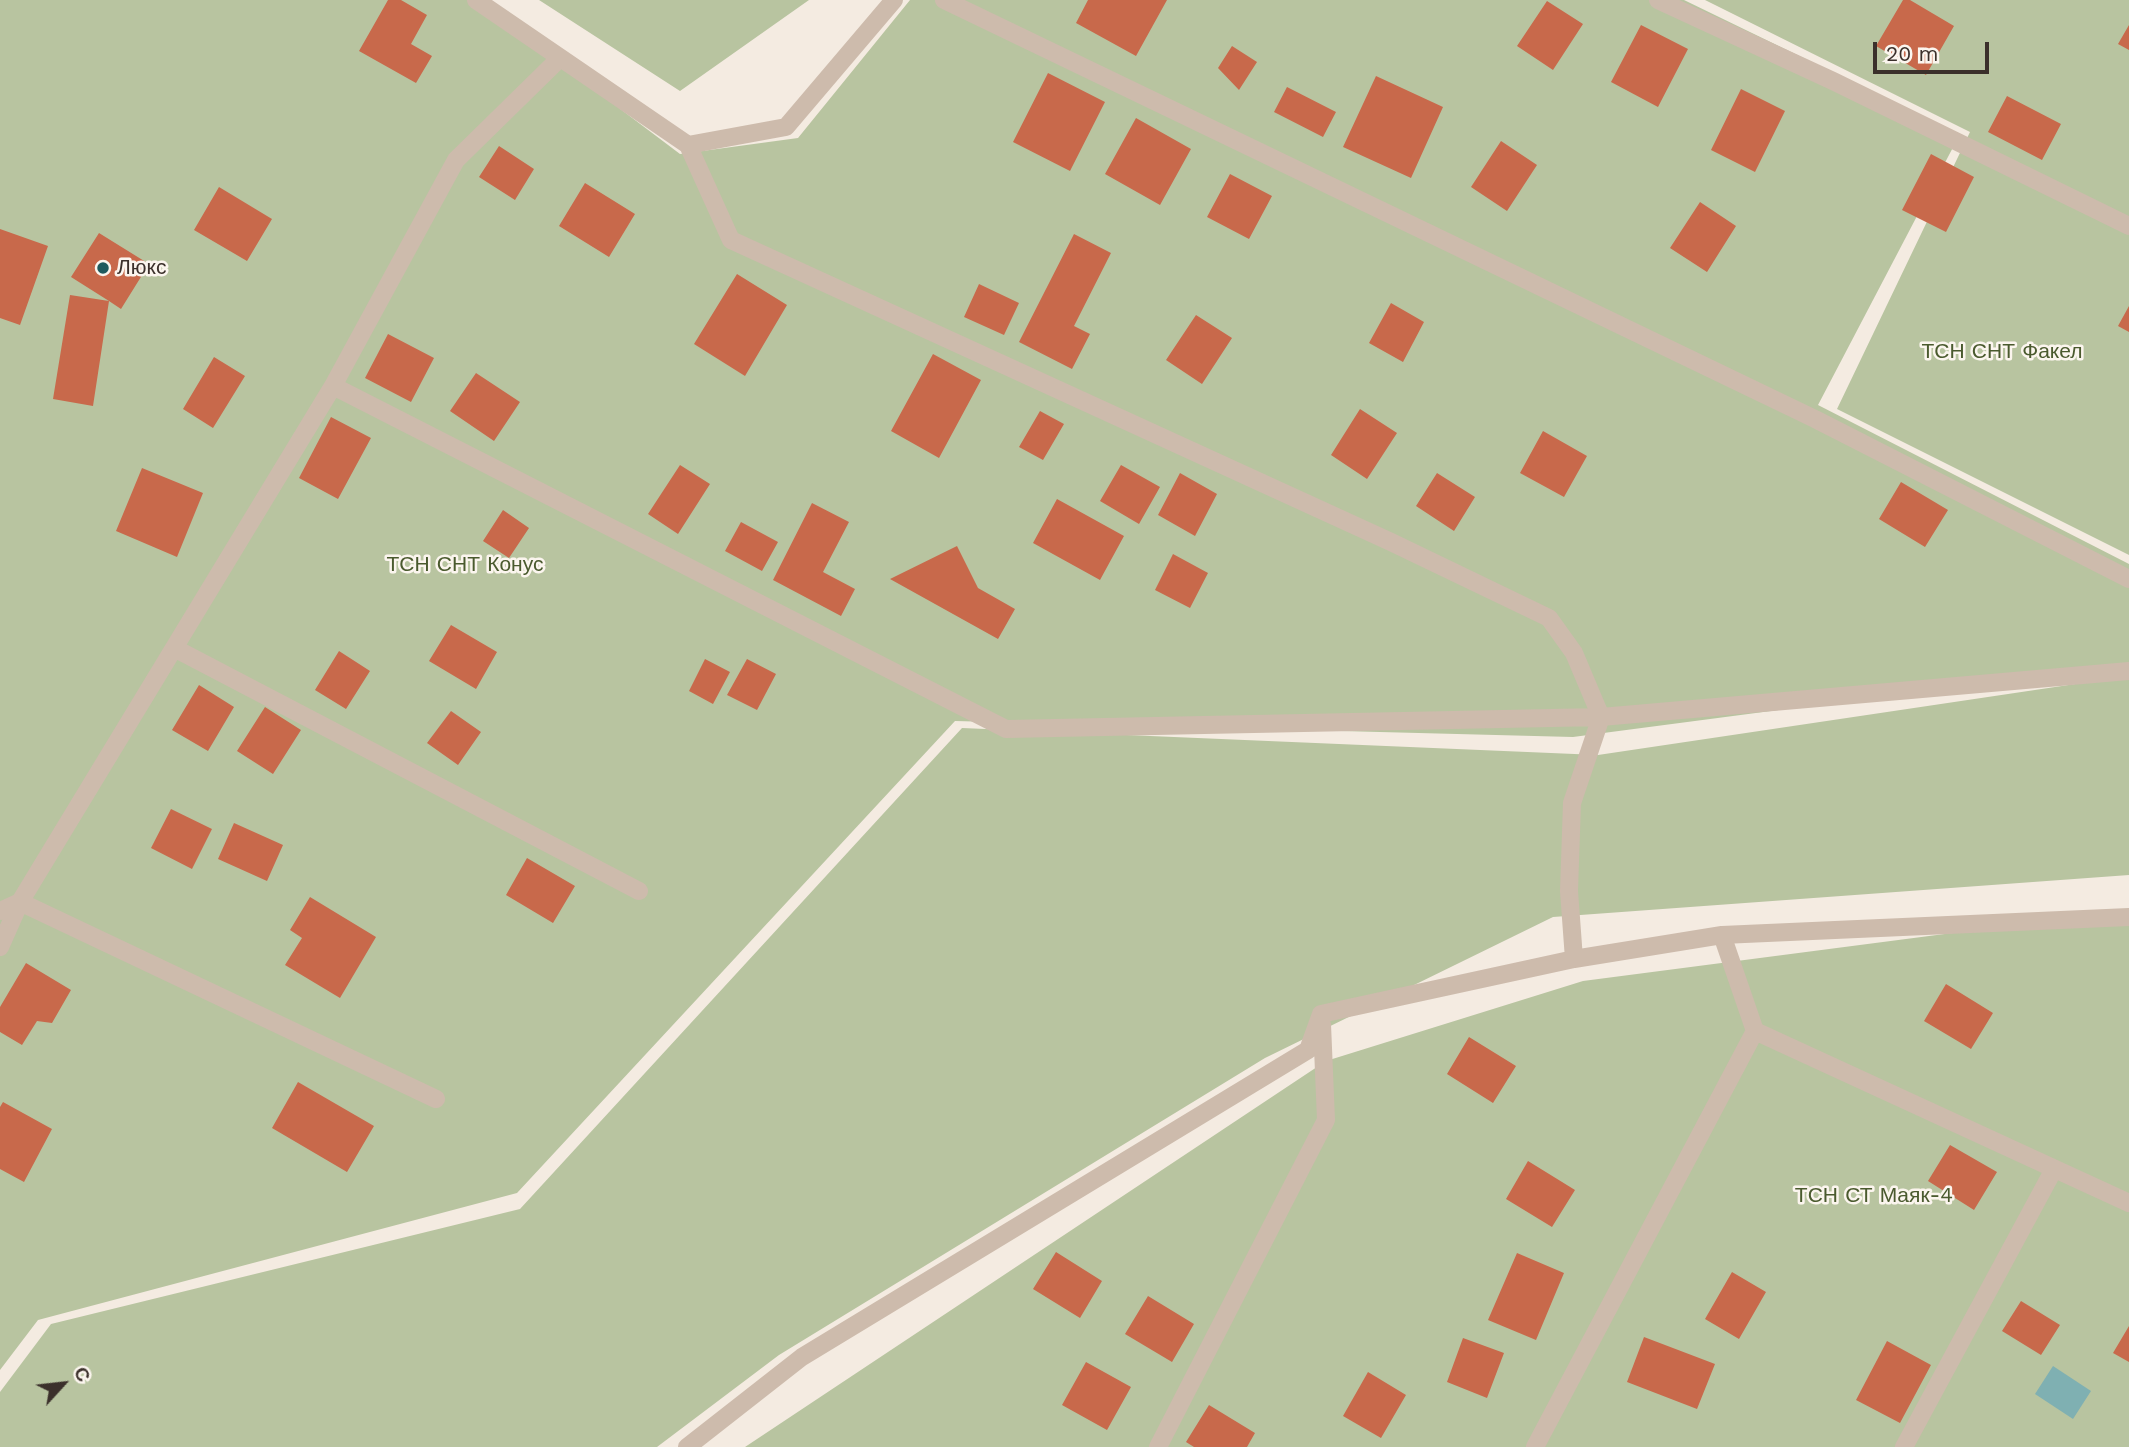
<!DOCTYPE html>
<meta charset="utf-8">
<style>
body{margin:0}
#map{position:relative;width:2129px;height:1447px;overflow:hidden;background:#f4ebe1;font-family:"Work Sans",sans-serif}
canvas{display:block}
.north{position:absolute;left:28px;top:1349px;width:70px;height:70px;-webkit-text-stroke:5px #fbf5ee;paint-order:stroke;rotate:63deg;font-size:19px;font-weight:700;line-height:28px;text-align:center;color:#3b302b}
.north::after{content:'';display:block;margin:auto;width:24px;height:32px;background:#3b302b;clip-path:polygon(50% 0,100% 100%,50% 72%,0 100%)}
.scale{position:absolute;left:1873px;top:42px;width:116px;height:32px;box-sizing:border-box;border:4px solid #3b302b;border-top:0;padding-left:9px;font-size:21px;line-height:24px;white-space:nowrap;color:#3b302b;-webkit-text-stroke:5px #fbf5ee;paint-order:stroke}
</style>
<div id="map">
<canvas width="2129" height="1447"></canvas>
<div class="north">С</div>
<div class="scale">20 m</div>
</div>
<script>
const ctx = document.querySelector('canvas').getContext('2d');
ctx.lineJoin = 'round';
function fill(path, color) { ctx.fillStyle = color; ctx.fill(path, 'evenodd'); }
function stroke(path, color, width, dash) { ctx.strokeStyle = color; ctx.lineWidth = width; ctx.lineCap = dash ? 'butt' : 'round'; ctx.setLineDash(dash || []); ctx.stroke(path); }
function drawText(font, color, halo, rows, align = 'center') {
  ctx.font = font + ' "Work Sans",sans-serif'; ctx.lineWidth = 5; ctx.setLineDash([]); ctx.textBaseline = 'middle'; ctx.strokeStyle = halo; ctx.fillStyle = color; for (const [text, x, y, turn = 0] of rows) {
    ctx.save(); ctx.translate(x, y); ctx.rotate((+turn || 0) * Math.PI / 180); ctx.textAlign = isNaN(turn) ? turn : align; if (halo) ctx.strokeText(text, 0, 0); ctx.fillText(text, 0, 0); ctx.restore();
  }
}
const green = new Path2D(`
 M0,0H476L680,154L798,138L910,0H1684L1960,134L1818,405L2129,564V664L1573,737L955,721L517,1193L38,1320L0,1370Z
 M539,0H809L680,91Z
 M1705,0H2129V555L1837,409L1970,132Z
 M2129,676V875L1553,917L1265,1058L779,1355L657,1447H0V1392L51,1324L520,1209L962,728L1598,755Z
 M2129,910V1447H745L1326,1061L1583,981Z`);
const water = new Path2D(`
 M2053,1366L2091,1391L2073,1419L2035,1394Z`);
const building = new Path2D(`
 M388,0H401L427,15L411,44L432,56L416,83L359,51Z
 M1088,0H1167L1136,56L1076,23Z
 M1903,0H1910L1954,26L1926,75L1876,46Z
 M1547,1L1583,24L1553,70L1517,46Z
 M1641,25L1688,49L1658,107L1611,82Z
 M2129,25V50L2118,44Z
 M1232,46L1257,62L1239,90L1218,68Z
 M1048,73L1105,102L1070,171L1013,142Z
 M1376,76L1443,107L1411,178L1343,147Z
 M1287,87L1336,112L1323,137L1274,112Z
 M1741,89L1785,111L1755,172L1711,150Z
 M2007,96L2061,124L2042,160L1988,132Z
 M1136,118L1191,149L1160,205L1105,174Z
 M1501,141L1537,165L1507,211L1471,187Z
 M499,146L534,169L515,200L479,177Z
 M1931,154L1974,177L1946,232L1902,210Z
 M1230,174L1272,196L1249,239L1207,217Z
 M585,183L635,214L609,257L559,226Z
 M219,187L272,219L247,261L194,230Z
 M1700,202L1736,226L1707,272L1670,248Z
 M0,229L48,246L20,325L0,318Z
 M99,233L149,264L121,309L109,301L93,406L53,399L70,295L109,301L71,277Z
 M1074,234L1111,253L1074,326L1090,334L1072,369L1019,342Z
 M737,274L787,305L745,376L694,344Z
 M979,284L1019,303L1004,335L964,317Z
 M1391,303L1424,322L1403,362L1369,343Z
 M2129,306V332L2118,326Z
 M1196,315L1232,338L1202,384L1166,360Z
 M388,334L434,358L411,402L365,378Z
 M933,354L981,380L939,458L891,431Z
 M214,357L245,376L213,428L183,409Z
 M476,373L520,402L494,441L450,411Z
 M1360,409L1397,433L1367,479L1331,455Z
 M1040,411L1064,424L1043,460L1019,447Z
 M331,417L371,438L338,499L299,478Z
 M1543,431L1587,456L1564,497L1520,473Z
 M680,465L710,484L678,534L648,514Z
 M1121,465L1160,487L1139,524L1100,501Z
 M142,468L203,493L177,557L116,531Z
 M1180,473L1217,494L1195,536L1158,515Z
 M1437,473L1475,497L1454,531L1416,506Z
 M1901,482L1948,510L1925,547L1879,519Z
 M1057,499L1124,536L1100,580L1033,543Z
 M812,503L849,522L823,572L855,589L841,616L773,580Z
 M503,510L529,528L509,558L483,541Z
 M741,522L778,542L762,571L725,551Z
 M957,546L978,588L1015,609L998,639L890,579Z
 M1173,554L1208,573L1190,608L1155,590Z
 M451,625L497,652L476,689L429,661Z
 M339,651L370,671L346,709L315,690Z
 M705,659L730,672L713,704L689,691Z
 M747,659L776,674L757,710L727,695Z
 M199,685L234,707L208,751L172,730Z
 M265,707L301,730L273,774L237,751Z
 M451,711L481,732L458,765L427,743Z
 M171,809L212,829L192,869L151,848Z
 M234,823L283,845L267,881L218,859Z
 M527,858L575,886L553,923L506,895Z
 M310,897L376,937L340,998L285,965L302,938L290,930Z
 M26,963L71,990L52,1023L37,1021L22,1045L0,1032V1007Z
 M1946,984L1993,1013L1971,1049L1924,1021Z
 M1469,1037L1516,1066L1493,1103L1447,1074Z
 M298,1082L374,1126L347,1172L272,1128Z
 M3,1102L52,1129L24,1182L0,1169V1107Z
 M1950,1145L1997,1172L1974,1210L1928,1181Z
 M1528,1161L1575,1190L1552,1227L1506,1199Z
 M1056,1252L1102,1281L1080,1318L1033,1289Z
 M1517,1253L1564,1273L1536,1340L1488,1320Z
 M1732,1272L1766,1292L1739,1339L1705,1319Z
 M1148,1296L1194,1324L1172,1362L1125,1334Z
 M2021,1301L2060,1325L2041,1355L2002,1331Z
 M2129,1326V1362L2113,1353Z
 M1644,1337L1715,1364L1697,1409L1627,1382Z
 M1463,1338L1504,1353L1487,1398L1447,1382Z
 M1887,1341L1931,1365L1900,1423L1856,1400Z
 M1086,1362L1131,1387L1107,1430L1062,1405Z
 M1368,1372L1406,1395L1381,1438L1343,1416Z
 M1209,1405L1255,1433L1247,1447H1194L1186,1442Z`);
const minor = new Path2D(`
 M476,0L688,145L786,127L894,0
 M944,0L1815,419L2129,579
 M1658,0L1833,81L2129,226
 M688,145L731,240L1391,542L1549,618L1574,653L1601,717L1572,803L1569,891L1574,959
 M333,386L1006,729L1601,717L2129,671
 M174,648L639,891
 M0,911L20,902L333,386L456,160L560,58
 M0,947L20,902L436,1099
 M1755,1031L2129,1203
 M687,1447L802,1357L1308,1050L1321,1014L1574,959L1722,935L2129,917
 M1158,1447L1326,1120L1322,1024
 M1535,1447L1755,1031L1722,935
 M1904,1447L2054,1169`);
const markers = [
 [103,268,7,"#1f5a5e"]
];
const poiNames = [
 ["Люкс",117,268]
];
const parkNames = [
 ["ТСН СНТ Факел",2002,352],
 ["ТСН СНТ Конус",465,565],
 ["ТСН СТ Маяк-4",1874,1196]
];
fill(green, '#b8c4a0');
fill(water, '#7fb0b2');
fill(building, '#c8694b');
stroke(minor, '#cdbbac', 18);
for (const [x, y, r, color] of markers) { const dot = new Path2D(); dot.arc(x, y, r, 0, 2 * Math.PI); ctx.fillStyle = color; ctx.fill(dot); stroke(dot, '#fbf5ee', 2.5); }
drawText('21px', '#3b302b', '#fbf5ee', poiNames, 'left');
drawText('21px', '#4a5a2e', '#fbf5ee', parkNames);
</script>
